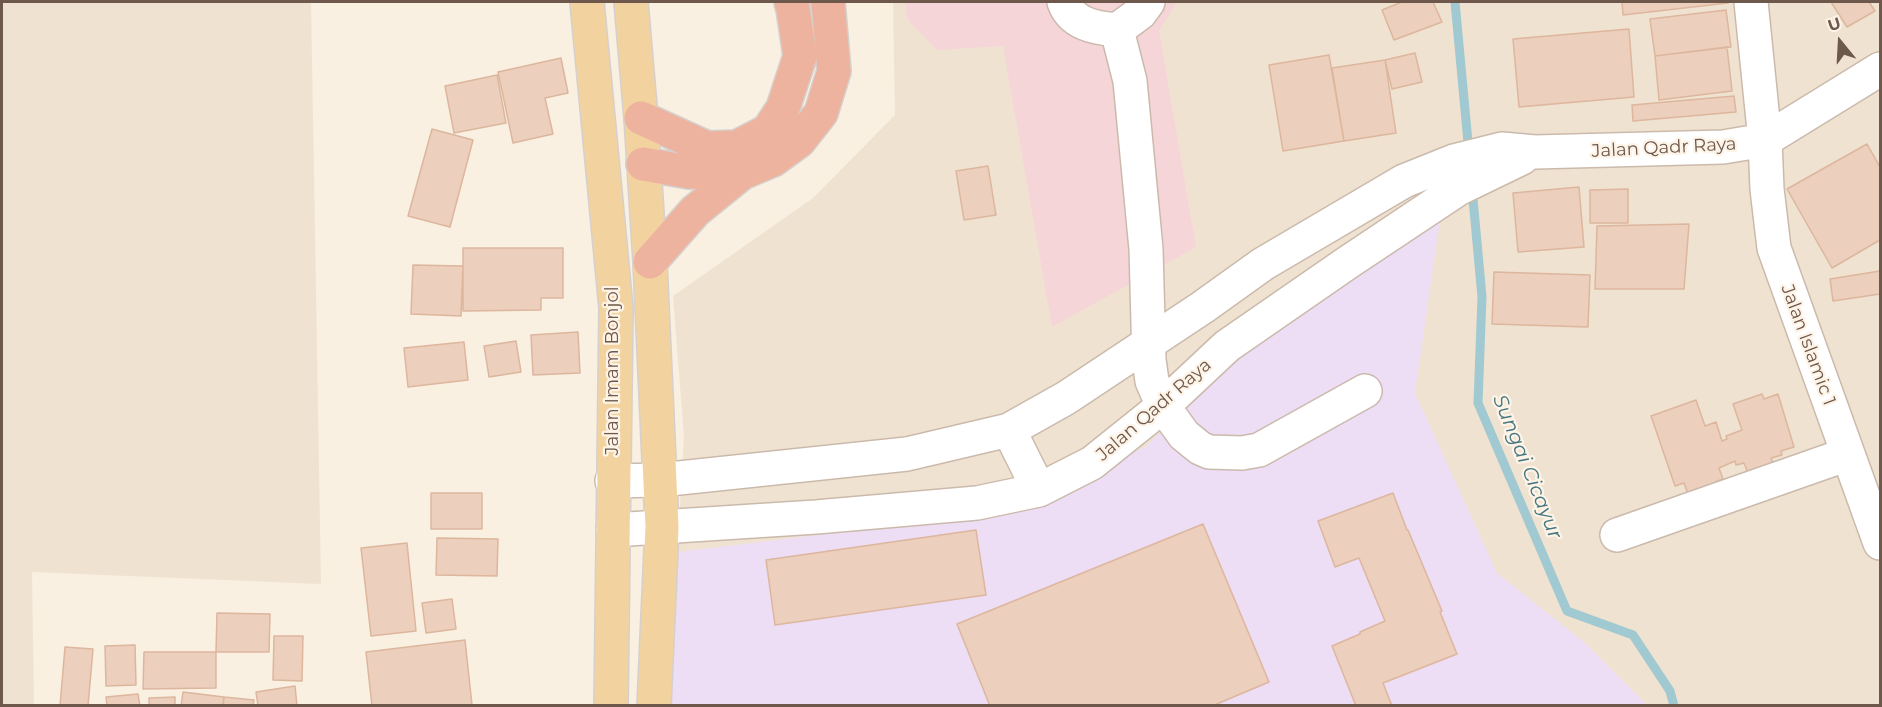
<!DOCTYPE html>
<style>
body{margin:0}
#map{position:relative;width:1882px;height:707px;overflow:hidden;background:#f9f0e1;font-family:Montserrat,sans-serif}
canvas{display:block}
.frame{position:absolute;inset:0;border:3px solid #6e574b;pointer-events:none}
.north{position:absolute;left:1810px;top:12px;width:60px;height:60px;-webkit-text-stroke:4px #fdf4e7;paint-order:stroke;rotate:342deg;font-size:16px;font-weight:700;line-height:24px;text-align:center;color:#6e574b}
.north::after{content:'';display:block;margin:auto;width:21px;height:27px;background:#6e574b;clip-path:polygon(50% 0,100% 100%,50% 72%,0 100%)}
</style>
<div id="map">
<canvas width="1882" height="707"></canvas>
<div class="frame"></div>
<div class="north">U</div>
</div>
<script>
const ctx = document.querySelector('canvas').getContext('2d');
ctx.lineJoin = 'round';
function fill(path, color) { ctx.fillStyle = color; ctx.fill(path, 'evenodd'); }
function stroke(path, color, width, dash) { ctx.strokeStyle = color; ctx.lineWidth = width; ctx.lineCap = dash ? 'butt' : 'round'; ctx.setLineDash(dash || []); ctx.stroke(path); }
function drawText(font, color, halo, rows, align = 'center') {
  ctx.font = font + ' Montserrat,sans-serif'; ctx.lineWidth = 4.5; ctx.setLineDash([]); ctx.textBaseline = 'middle'; ctx.strokeStyle = halo; ctx.fillStyle = color; for (const [text, x, y, turn = 0] of rows) {
    ctx.save(); ctx.translate(x, y); ctx.rotate((+turn || 0) * Math.PI / 180); ctx.textAlign = isNaN(turn) ? turn : align; if (halo) ctx.strokeText(text, 0, 0); ctx.fillText(text, 0, 0); ctx.restore();
  }
}
const residential = new Path2D(`
 M2,2H311L321,584L32,572L34,706L2,705Z
 M893,2H1880V705L668,706L684,437L673,296L813,198L895,115Z`);
const education = new Path2D(`
 M1444,192L1415,393L1497,573L1585,643L1647,705L668,706L677,552L1007,512L1145,447L1284,314Z`);
const medical = new Path2D(`
 M905,2H1177L1159,31L1196,247L1052,327L1003,46L937,50L908,20Z`);
const stream = new Path2D(`
 M1455,2L1469,153
 M1472,188L1482,297L1478,403L1567,611L1633,635L1670,691L1674,706`);
const building = new Path2D(`
 M1402,2H1433L1442,22L1394,40L1382,10Z
 M1622,2H1728V3L1623,15Z
 M1831,2H1869L1875,11L1847,27Z
 M1726,10L1731,47L1655,56L1650,19Z
 M1629,29L1634,97L1519,107L1513,39Z
 M1727,47L1732,91L1659,100L1655,56Z
 M1415,53L1422,82L1392,89L1385,60Z
 M1329,55L1344,141L1283,151L1269,65Z
 M561,58L568,93L545,98L553,134L513,143L498,72Z
 M1385,60L1396,133L1344,141L1332,68Z
 M497,75L506,123L454,133L445,86Z
 M1734,96L1736,112L1633,121L1632,105Z
 M432,129L473,140L450,227L408,216Z
 M1867,144L1880,167V240L1832,268L1787,189Z
 M988,166L996,215L964,220L956,171Z
 M1579,187L1584,247L1518,252L1513,193Z
 M1628,189V223H1590V190Z
 M1689,224L1684,289H1595L1597,226Z
 M463,248H563V298H541V310L463,311Z
 M413,265L463,266L461,316L411,314Z
 M1880,271V294L1833,301L1830,279Z
 M1494,272L1590,275L1588,327L1492,324Z
 M578,332L580,373L533,375L531,335Z
 M516,341L521,372L489,377L484,346Z
 M464,342L468,380L408,387L404,348Z
 M1762,394L1764,399L1778,394L1794,447L1781,451L1782,455L1771,458L1774,466L1749,476L1744,463L1736,465L1735,461L1719,468L1723,479L1715,482V484L1688,494L1684,483L1675,486L1651,416L1696,400L1705,426L1716,422L1722,441L1727,439L1726,436L1742,430L1733,404Z
 M431,493H482V529H431Z
 M1393,493L1407,530H1408L1442,611L1440,612L1457,654L1383,683L1392,706H1356L1332,646L1360,634V632L1385,621L1359,558L1335,567L1318,521Z
 M1203,524L1269,682L1212,706H990L957,624Z
 M976,530L986,595L775,625L766,560Z
 M437,538L498,539L497,576L436,575Z
 M407,543L416,631L371,636L361,548Z
 M452,599L456,629L426,633L422,603Z
 M217,613L270,614L269,652H216Z
 M274,636H303L302,681L273,680Z
 M465,640L472,705L372,706L366,652Z
 M135,645L136,685L106,686L105,646Z
 M65,647L93,649L88,706H60Z
 M144,652H216V688L143,689Z
 M295,686L297,706H258L256,692Z
 M183,692L224,697L223,706H181Z
 M138,694L140,706H107L106,697Z
 M175,697V706H149V698Z
 M224,697L254,700L253,706H223Z`);
const minor = new Path2D(`
 M1064,2C1072,24 1095,28 1117,30L1130,81L1146,249L1149,360L1152,381L1163,406L1184,435L1200,448L1209,452L1242,453L1259,450L1365,391
 M1751,2L1765,140L1767,189L1774,248L1880,543
 M1117,30L1140,13L1148,2
 M1009,430L1039,490
 M612,481L660,480L907,454L1009,430L1066,398L1203,307L1263,264L1404,181L1454,161L1502,149L1535,152L1723,147L1765,140L1880,69
 M613,530L816,517L977,503L1039,490L1092,463L1163,406L1227,346L1347,263L1458,189L1522,158
 M1617,535L1848,454`);
const major = new Path2D(`
 M587,2L616,308L611,706
 M631,2L641,118L650,262L662,527L654,706`);
const highway = new Path2D(`
 M641,118L707,148L737,147L768,131L783,108L800,56L793,9L791,2
 M643,164L689,172L742,173
 M650,262L695,211L742,173L773,160L799,141L821,113L834,71L828,2`);
const streetNames = [
 ["Jalan Qadr Raya",1664,148,-3],
 ["Jalan Islamic 1",1808,345,70],
 ["Jalan Imam Bonjol",613,371,-90],
 ["Jalan Qadr Raya",1154,410,-41]
];
const waterNames = [
 ["Sungai Cicayur",1527,467,68]
];
fill(residential, '#f0e2d0');
fill(education, '#eddef5');
fill(medical, '#f6d5d9');
stroke(stream, '#a0c9d1', 9);
fill(building, '#eccfbc');
stroke(building, '#ddb69e', 1.5);
stroke(minor, '#cbbaac', 36);
stroke(major, '#d6d0cd', 36);
stroke(highway, '#d6d0cd', 36);
stroke(minor, '#fff', 33);
stroke(major, '#f2d39f', 33);
stroke(highway, '#eeb39e', 33);
drawText('18px', '#6e574b', '#fdf4e7', streetNames);
drawText('italic 20px', '#477680', '#fdf4e7', waterNames);
</script>
